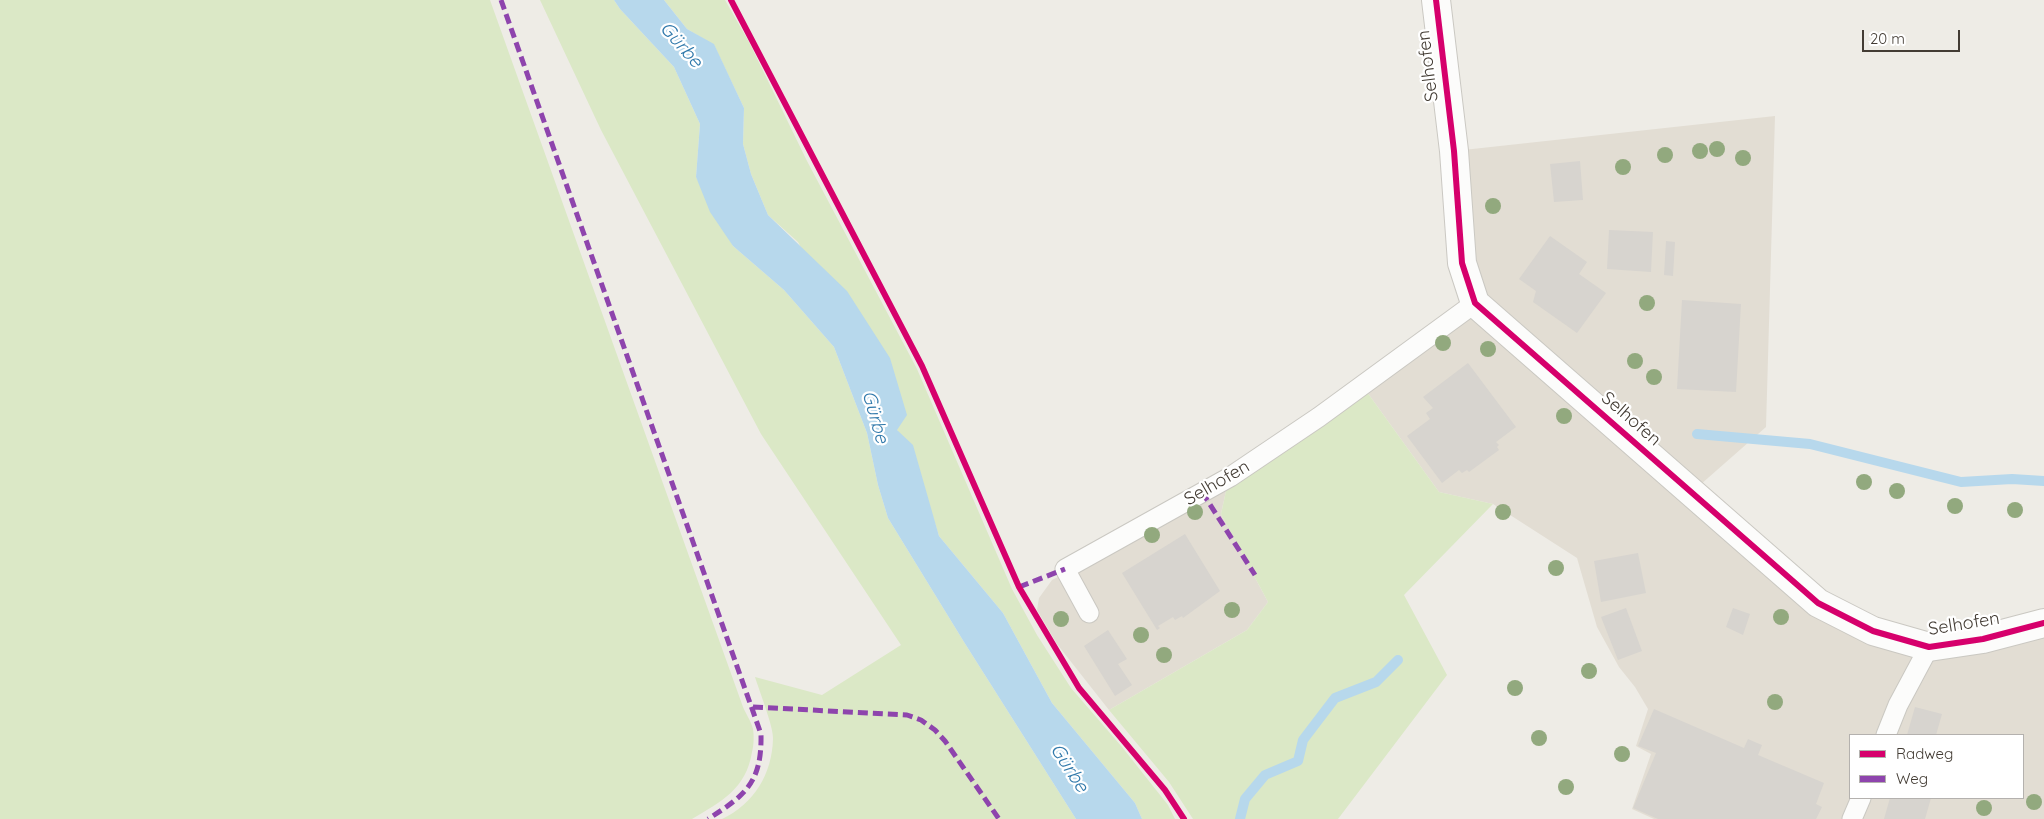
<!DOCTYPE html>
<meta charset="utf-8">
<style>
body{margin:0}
#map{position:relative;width:2044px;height:819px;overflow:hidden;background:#eeece6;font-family:Quicksand,sans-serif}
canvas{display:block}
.legend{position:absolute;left:1849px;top:734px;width:175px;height:65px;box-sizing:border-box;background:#fff;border:1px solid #b4b1ae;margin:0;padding:6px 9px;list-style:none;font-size:15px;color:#433c34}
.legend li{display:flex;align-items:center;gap:10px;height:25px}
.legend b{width:25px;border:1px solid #b4b1ae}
.scale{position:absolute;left:1862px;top:30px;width:98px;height:22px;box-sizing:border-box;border:2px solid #433c34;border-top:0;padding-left:6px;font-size:15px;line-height:18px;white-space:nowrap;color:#433c34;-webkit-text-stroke:4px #fff;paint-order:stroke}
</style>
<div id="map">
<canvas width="2044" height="819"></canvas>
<ul class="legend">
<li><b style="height:6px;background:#d6006c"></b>Radweg</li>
<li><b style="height:6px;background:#8e44ad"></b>Weg</li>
</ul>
<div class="scale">20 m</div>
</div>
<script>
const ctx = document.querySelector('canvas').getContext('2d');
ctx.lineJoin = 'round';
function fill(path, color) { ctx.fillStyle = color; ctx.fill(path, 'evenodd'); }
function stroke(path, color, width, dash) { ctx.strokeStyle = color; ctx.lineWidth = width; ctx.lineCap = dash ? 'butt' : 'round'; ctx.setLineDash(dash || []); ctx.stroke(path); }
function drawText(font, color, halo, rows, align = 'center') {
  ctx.font = font + ' Quicksand,sans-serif'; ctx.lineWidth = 4.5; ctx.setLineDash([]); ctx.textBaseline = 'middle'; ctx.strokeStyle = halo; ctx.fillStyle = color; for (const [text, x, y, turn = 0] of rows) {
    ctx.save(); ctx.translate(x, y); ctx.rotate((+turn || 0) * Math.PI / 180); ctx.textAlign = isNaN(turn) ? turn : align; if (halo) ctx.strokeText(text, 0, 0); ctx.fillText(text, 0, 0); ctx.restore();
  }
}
const residential = new Path2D(`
 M1775,116L1766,427L1692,492L1818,603L1929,647L2044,623V819H1654L1632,809L1651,754L1636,746L1648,709L1635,687L1619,667L1597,627L1577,558L1493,504L1439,492L1367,392L1475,303L1454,151ZM1850,735H2023V798H1850Z
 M1226,491L1221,514L1268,602L1247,630L1109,710L1057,644L1037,610L1039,598L1052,580Z`);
const green = new Path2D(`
 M0,0H490L743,707C746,714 751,721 753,729C754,735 754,745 752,752C746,789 722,801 692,819H0Z
 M540,0H614L620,9L674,67L700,124L696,177L733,246L784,290L834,347L867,433L878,485L888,518L964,642L1076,819H722C754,804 772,774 773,739C774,728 759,690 755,677L822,695L901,645L761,434L601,130Z
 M664,0H725L749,42L807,161L917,369L1012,589L1037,635L1071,688L1122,747L1168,805L1175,819H1142L1135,803L1052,703L1003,613L939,536L926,495L897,430L798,242L768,215L751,174L743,144L744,108L714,45L687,29Z
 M1367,392L1439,492L1493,504L1404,595L1447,675L1338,819H1193L1169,782L1109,710L1247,630L1268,602L1221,514L1226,491Z`);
const water = new Path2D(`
 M614,0H664L687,29L714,44L744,108L743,144L751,174L768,215L847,291L890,358L907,415L897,430L913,445L939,536L1003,613L1052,703L1135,803L1142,819H1076L964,642L888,518L878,485L867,433L834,347L784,290L733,246L710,212L696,177L700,124L674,67L620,9Z`);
const stream = new Path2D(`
 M1697,434L1810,444L1961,482L2012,479L2044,481
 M1240,819L1245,799L1265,775L1298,761L1303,740L1335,698L1376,682L1398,660`);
const building = new Path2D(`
 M1580,161L1583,200L1554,202L1550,164Z
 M1609,230L1653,232L1651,272L1607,269Z
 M1550,236L1587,262L1579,274L1606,293L1577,333L1533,302L1536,291L1519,279Z
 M1666,241L1675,242L1673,276L1664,275Z
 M1682,300L1741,304L1736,392L1677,389Z
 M1468,363L1516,427L1496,442L1499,445L1497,447L1499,450L1469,472L1467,470L1462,473L1459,470L1442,483L1407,436L1430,419L1426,413L1433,408L1423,397Z
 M1185,534L1220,591L1183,618L1182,616L1175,620L1173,617L1158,626L1160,628L1157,630L1122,573Z
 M1638,553L1646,593L1601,602L1594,561Z
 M1626,608L1642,651L1618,660L1601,617Z
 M1733,608L1750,614L1743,635L1726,627Z
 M1108,630L1127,659L1118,664L1132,685L1115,696L1084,646Z
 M1915,707L1942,714L1936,735H1907Z
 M1654,709L1744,748L1748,739L1757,743L1762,745L1758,755L1824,783L1816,804L1822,807L1816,819H1658L1633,808L1656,753L1638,746Z
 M1890,798H1931L1925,819H1884Z`);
const lane = new Path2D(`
 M1089,613L1065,569L1230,477L1319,417L1475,303
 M1886,735L1898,705L1929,647
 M1852,819L1861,798`);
const street = new Path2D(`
 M1436,0L1454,151L1462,263L1475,303L1818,603L1873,631L1929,647L1983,639L2044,623`);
const quiet = new Path2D(`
 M501,0L761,734C762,782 746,795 708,819
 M1202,492L1255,575
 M1019,587L1065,569
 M753,707L907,715L921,720L935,730L945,741L999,819`);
const cycleway = new Path2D(`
 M731,0L922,366L1019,587L1079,688L1165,790L1184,819
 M1436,0L1454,151L1462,263L1475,303L1818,603L1873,631L1929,647L1983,639L2044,623`);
const trees = [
 [1717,149],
 [1700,151],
 [1665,155],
 [1743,158],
 [1623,167],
 [1493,206],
 [1647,303],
 [1443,343],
 [1488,349],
 [1635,361],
 [1654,377],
 [1564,416],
 [1864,482],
 [1897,491],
 [1955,506],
 [2015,510],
 [1195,512],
 [1503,512],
 [1152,535],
 [1556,568],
 [1232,610],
 [1781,617],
 [1061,619],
 [1141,635],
 [1164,655],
 [1589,671],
 [1515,688],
 [1775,702],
 [1539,738],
 [1622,754],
 [1566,787],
 [2034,802],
 [1984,808]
];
const streetNames = [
 ["Selhofen",1428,66,-97],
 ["Selhofen",1631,419,41],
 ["Selhofen",1217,483,-30],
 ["Selhofen",1964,624,-9]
];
const waterNames = [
 ["Gürbe",681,45,49],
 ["Gürbe",875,417,74],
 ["Gürbe",1069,768,57]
];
fill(residential, '#e2ddd3');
fill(green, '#dbe8c6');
fill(water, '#b7d8ec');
stroke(stream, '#b7d8ec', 10);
fill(building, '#d7d4cf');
stroke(lane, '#cac8c2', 21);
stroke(street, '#cac8c2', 30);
stroke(lane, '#fcfcfb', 19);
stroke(street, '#fcfcfb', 28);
stroke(quiet, '#8e44ad', 5, [10, 5]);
stroke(cycleway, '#d6006c', 6);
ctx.fillStyle = '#92a97e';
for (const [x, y] of trees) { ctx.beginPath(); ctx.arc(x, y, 8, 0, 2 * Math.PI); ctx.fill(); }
drawText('18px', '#433c34', '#fff', streetNames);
drawText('italic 19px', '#3079ab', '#fff', waterNames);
</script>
